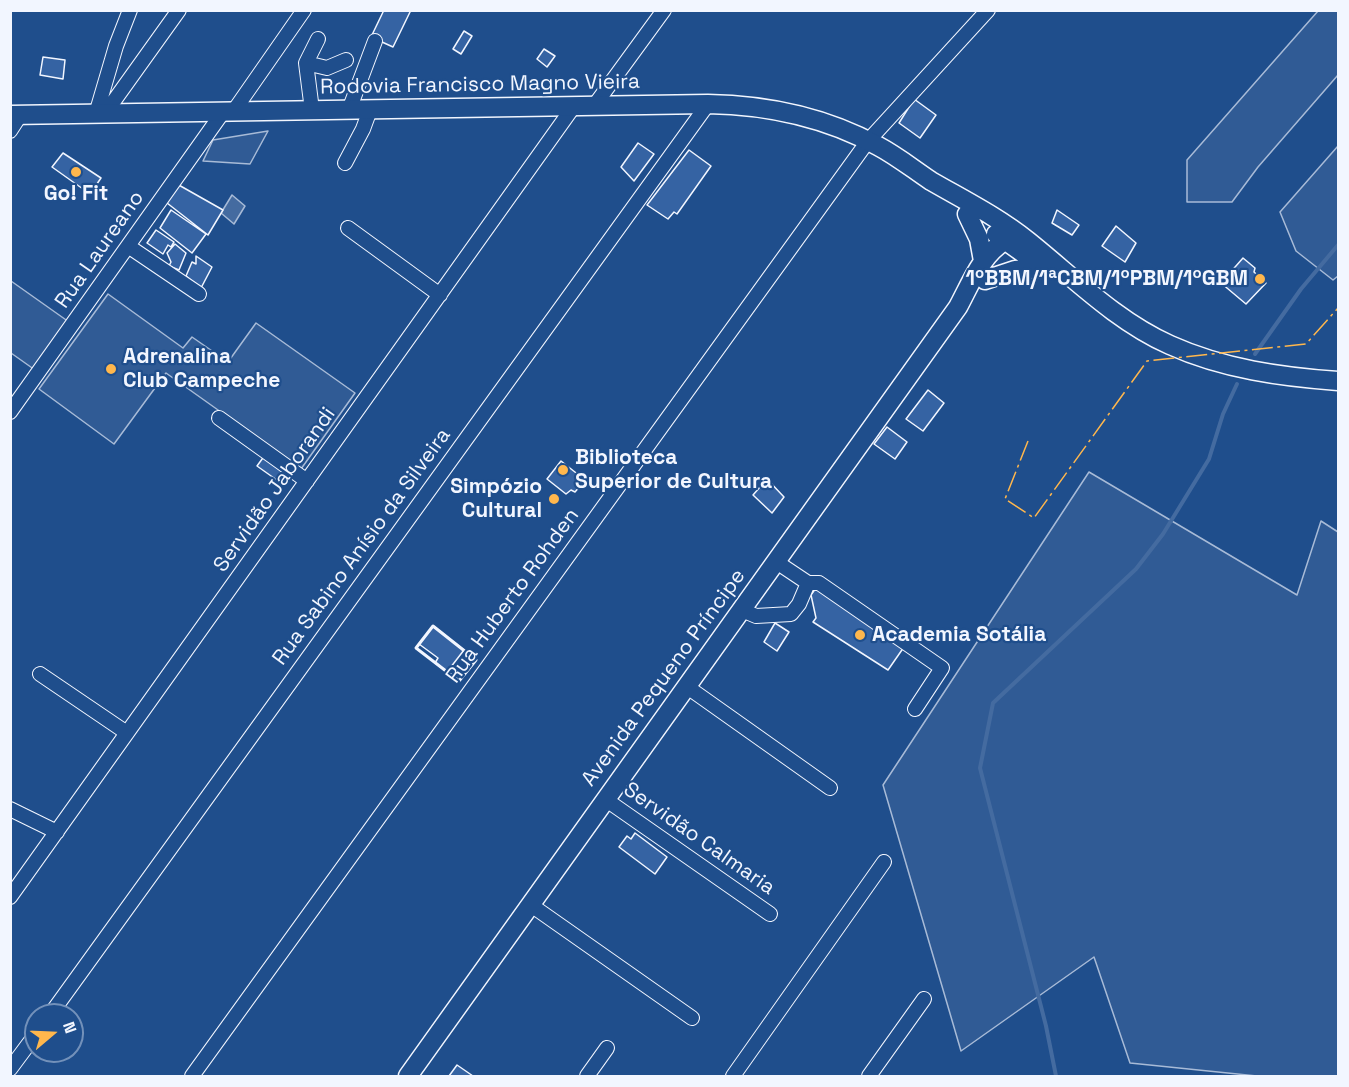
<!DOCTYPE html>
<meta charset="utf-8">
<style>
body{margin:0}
#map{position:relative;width:1349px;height:1087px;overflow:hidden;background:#1f4e8c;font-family:"Space Grotesk",sans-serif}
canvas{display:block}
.frame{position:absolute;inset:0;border:12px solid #f2f6ff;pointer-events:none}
.north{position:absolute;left:24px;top:1003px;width:60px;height:60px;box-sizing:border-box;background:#1f4e8c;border:2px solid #7391ba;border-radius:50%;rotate:71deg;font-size:16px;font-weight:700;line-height:24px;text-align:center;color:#f2f6ff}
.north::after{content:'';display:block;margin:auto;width:21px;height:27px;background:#ffb74d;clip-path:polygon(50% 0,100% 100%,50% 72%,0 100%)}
</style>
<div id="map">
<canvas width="1349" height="1087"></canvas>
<div class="frame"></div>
<div class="north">N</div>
</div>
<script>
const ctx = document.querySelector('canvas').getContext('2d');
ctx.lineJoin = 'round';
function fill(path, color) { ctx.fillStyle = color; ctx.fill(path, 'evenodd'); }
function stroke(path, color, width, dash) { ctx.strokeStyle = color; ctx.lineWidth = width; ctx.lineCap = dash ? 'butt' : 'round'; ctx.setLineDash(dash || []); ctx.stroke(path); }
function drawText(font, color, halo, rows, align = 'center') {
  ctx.font = font + ' "Space Grotesk",sans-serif'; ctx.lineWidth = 4.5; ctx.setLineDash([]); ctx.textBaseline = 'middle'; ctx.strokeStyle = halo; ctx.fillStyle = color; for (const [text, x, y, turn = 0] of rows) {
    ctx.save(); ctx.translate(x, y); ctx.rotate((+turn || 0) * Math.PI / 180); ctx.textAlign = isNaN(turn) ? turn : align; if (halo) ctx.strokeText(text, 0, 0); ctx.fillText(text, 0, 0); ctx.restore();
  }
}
const built = new Path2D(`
 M1318,11H1338V75L1258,167L1232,202H1187V160Z
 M268,131L250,164L203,161L213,140Z
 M1338,146V276L1333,280L1296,251L1280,212Z
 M11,281L69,322L35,370L11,353Z
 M108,294L183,348L192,337L228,362L256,323L355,393L301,469L166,373L114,444L39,389Z
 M1089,472L1297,595L1321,521L1338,532V1076H1257L1130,1063L1094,957L961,1051L883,785Z`);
const water = new Path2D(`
 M232,195L245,206L234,224L221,213Z`);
const stream = new Path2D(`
 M1255,354L1301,289L1338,245
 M1056,1076L1046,1026L980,768L993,703L1136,569L1163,534L1209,459L1223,414L1237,384`);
const building = new Path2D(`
 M384,10H411L393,47L371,37Z
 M464,31L472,36L461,54L453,49Z
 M544,49L555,56L547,67L537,59Z
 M43,57L65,60L63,79L40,75Z
 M914,99L936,115L920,138L899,123Z
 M638,143L654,154L634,181L621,167Z
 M689,150L711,166L677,214L674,212L668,219L647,205Z
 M63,153L101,178L90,194L52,167Z
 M177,184L223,210L208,235L167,203Z
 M171,210L206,234L192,253L160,228Z
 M1057,210L1079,225L1072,235L1052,223Z
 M1116,226L1136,243L1125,262L1102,246Z
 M156,230L174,242L171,247L168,245L163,254L147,243Z
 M175,244L186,253L179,270L169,266L171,262L167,253Z
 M196,256L212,267L201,288L186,276L192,262L196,264Z
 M1243,258L1255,268L1254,272L1266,283L1246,304L1221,283Z
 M928,390L944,403L923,431L906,419Z
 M887,427L907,442L895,459L874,444Z
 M265,455L289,472L281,483L257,466Z
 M561,461L585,480L575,492L571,490L566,494L547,479Z
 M767,479L784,497L772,513L753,495Z
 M818,585L904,647L888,670L813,622L816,618L811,595Z
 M775,623L789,632L777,651L764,642Z
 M433,626L464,650L447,672L435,663L438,658L419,644Z
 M635,833L667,857L655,874L619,847L627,836L631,839Z
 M457,1065L473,1076H449Z`);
const minor = new Path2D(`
 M306,63L327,68L346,60
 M594,106L664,10
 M312,110L306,63L318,39
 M349,110L375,41
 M106,112L179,10
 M233,112L304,10
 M96,114L116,46L130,10
 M10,131L21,114
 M345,163L363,129L370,110
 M348,228L440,295
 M128,246L199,294
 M10,412L223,112
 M219,418L307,481
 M808,583H819L942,668L915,709
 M742,610L756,616L791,614L799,604L808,583L775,561
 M40,674L127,733
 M686,686L830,788
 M605,799L770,914
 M10,809L57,832
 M10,897L574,106
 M531,905L692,1018
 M50,1015L708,104
 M10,1069L36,1034
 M192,1076L868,141L988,10
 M587,1076L607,1048
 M733,1076L884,862
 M869,1076L924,999`);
const major = new Path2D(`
 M10,115L708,104C768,105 825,117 878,146C897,156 913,169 931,181C964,200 998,217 1028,241C1073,277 1116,321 1170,345C1223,369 1282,377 1338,381
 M967,214L979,239L983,261
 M996,234L1044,268
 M985,280L1015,270L1044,268
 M408,1076L958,307C971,283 981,255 1006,240`);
const wall = new Path2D(`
 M433,626L476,660L459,681L416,648Z`);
const power = new Path2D(`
 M1028,441L1005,499L1034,518L1147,361L1306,344L1338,308`);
const markers = [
 [76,172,6,"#ffb74d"],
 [1260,279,6,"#ffb74d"],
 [111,369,6,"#ffb74d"],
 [563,470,6,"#ffb74d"],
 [554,499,6,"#ffb74d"],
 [860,635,6,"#ffb74d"]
];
const streetNames = [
 ["Rodovia Francisco Magno Vieira",480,85,-1],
 ["Rua Laureano",100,250,-55],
 ["Servidão Jaborandi",275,490,-55],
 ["Rua Sabino Anísio da Silveira",362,547,-54],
 ["Rua Huberto Rohden",513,596,-54],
 ["Avenida Pequeno Príncipe",664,678,-54],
 ["Servidão Calmaria",699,839,35]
];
const poiNames = [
 ["Go! Fit",76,194,"center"],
 ["1ºBBM/1ªCBM/1ºPBM/1ºGBM",1248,279,"right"],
 ["Adrenalina",123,357],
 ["Club Campeche",123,381],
 ["Biblioteca",575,458],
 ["Superior de Cultura",575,482],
 ["Simpózio",542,487,"right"],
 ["Cultural",542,511,"right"],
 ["Academia Sotália",872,635]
];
fill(built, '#305b95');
stroke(built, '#a8bbd7', 1.5);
fill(water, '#446ba0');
stroke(water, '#a8bbd7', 1.5);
stroke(stream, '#446ba0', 4);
fill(building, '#3563a3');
stroke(building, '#f2f6ff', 1.5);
stroke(minor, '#f2f6ff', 16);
stroke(major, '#f2f6ff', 21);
stroke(minor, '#1f4e8c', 14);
stroke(major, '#1f4e8c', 18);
stroke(wall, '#f2f6ff', 3);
stroke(power, '#ffb74d', 1.5, [21, 4.5, 3, 4.5]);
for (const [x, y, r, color] of markers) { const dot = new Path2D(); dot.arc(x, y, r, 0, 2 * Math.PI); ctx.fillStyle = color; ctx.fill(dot); stroke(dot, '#1f4e8c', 2); }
drawText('21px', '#f2f6ff', '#1f4e8c', streetNames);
drawText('bold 21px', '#f2f6ff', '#1f4e8c', poiNames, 'left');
</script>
